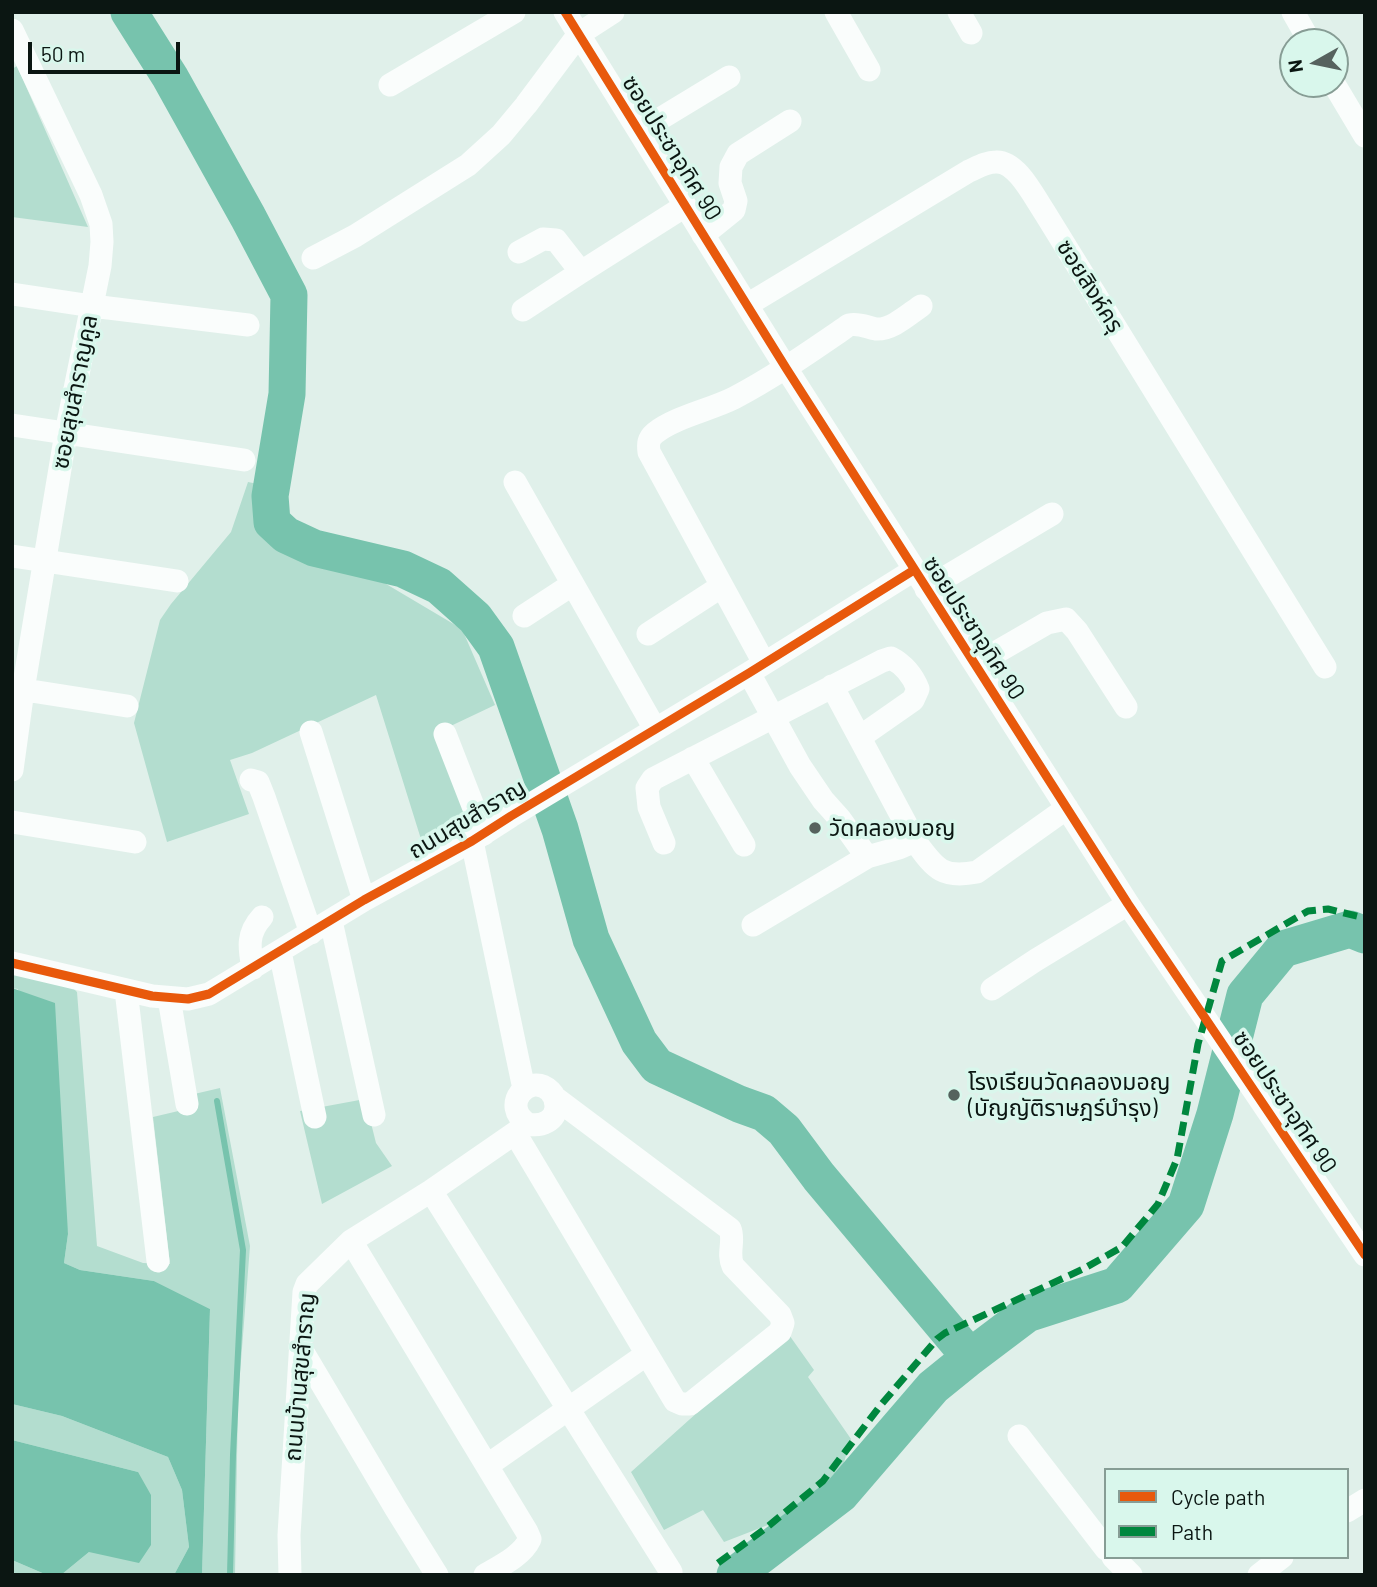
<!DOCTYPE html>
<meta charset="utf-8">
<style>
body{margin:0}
#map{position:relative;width:1377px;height:1587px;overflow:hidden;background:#e0f0ea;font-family:Barlow,sans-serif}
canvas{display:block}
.frame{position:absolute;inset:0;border:14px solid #0b1612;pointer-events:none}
.legend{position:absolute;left:1104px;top:1468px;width:245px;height:91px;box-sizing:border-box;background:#d9f7ec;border:2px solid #879d95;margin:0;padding:9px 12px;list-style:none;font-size:21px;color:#0b1612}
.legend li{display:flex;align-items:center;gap:14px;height:35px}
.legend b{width:35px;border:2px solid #879d95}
.north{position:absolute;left:1279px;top:28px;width:70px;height:70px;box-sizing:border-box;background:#d9f7ec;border:2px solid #879d95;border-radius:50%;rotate:261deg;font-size:19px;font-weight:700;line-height:28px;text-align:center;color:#0b1612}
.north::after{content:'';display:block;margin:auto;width:24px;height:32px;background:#56625e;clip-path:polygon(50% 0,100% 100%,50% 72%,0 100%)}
.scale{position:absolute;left:28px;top:42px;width:152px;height:32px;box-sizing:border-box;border:4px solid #0b1612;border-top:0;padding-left:9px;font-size:21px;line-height:24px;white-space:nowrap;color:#0b1612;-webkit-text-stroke:5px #d9f7ec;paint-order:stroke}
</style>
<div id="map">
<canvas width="1377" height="1587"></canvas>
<div class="frame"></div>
<ul class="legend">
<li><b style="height:9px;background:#e8590c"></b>Cycle path</li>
<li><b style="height:9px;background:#00873e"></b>Path</li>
</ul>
<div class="north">N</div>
<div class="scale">50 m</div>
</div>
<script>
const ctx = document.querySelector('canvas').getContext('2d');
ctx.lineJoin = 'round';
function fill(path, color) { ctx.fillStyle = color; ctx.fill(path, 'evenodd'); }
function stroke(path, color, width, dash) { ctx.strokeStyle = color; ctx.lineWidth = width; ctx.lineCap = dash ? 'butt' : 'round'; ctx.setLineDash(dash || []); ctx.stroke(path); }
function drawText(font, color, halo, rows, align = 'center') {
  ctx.font = font + ' Barlow,"Noto Sans Thai",sans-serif'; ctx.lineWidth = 7; ctx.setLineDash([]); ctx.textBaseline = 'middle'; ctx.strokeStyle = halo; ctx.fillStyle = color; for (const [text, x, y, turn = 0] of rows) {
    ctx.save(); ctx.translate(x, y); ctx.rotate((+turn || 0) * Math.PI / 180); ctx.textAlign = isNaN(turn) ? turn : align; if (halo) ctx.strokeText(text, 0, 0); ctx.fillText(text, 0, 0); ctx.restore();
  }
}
const green = new Path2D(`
 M17,66L88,227L12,217V69Z
 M248,482L258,484L261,517L267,535L282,550L325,569L376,578L462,629L495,705L438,732L474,825L425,852L376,695L252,753L230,760L249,814L167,842L134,723L160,620L171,604L231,532Z
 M12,972L70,985L77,992L97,1246L143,1263L170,1264L153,1117L191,1108L190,1095L220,1088L250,1246L238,1399L235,1575H202L210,1309L154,1281L80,1270L64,1263L68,1234L18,989L12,988Z
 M365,1099L376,1143L392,1166L322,1204L300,1111Z
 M787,1332L814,1370L808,1377L851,1439L839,1479L786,1518L724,1542L703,1510L664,1530L631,1472Z
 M12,1404L62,1416L168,1457L182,1490L189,1547L174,1575H61L89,1552L138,1472L12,1440Z
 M12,1560L47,1575H12Z`);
const water = new Path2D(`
 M12,988L55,1003L68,1234L64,1263L80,1270L154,1281L210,1309L202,1575H174L189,1547L182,1490L168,1457L62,1416L12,1404Z
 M12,1440L138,1472L151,1495V1545L139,1563L89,1552L61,1575H47L12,1560Z`);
const stream = new Path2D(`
 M217,1101L243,1250L233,1455L230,1575`);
const river = new Path2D(`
 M129,12L170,77L248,217L289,295L287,394L270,496L272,522L286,535L314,548L403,569L439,586L475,618L496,647L560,829L591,939L639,1042L657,1066L739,1104L764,1113L784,1130L819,1177L970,1357
 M735,1575L841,1494L933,1387L970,1357L1027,1314L1117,1285L1186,1205L1215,1114L1245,995L1283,949L1350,929L1365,935`);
const minor = new Path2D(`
 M565,12L786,368L1128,904L1365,1255
 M836,12L869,70
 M959,12L971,33
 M1293,12L1310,42
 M12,30L91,195L101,224L102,242L100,266L66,433L23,690L12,770
 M1334,84L1365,136
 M390,85L514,12
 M640,131L729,77
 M703,235L734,210L736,201L730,183L731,167L738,154L790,121
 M519,252L543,239L556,240L581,272
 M313,258L355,236L468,165L501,135L526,105L579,34L613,12
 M12,294L92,306L248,325
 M747,305L969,171C978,167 986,162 996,162C1017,161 1034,197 1045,213L1325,667
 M523,310L581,272L685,206
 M12,425L244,460
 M515,482L655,729
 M12,556L177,581
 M926,589L1052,514
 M524,616L573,584
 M648,634L722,586
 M764,663L649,452C648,444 648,439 655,433C675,417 710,410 734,398C774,377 811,351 849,325C859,323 866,327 876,329C892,330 909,314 921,306
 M976,664L1047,623L1066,619L1077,631L1126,707
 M749,673L800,766L823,800L840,819L867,857L899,848L915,841C935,868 941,879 977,872L1067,808
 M832,686L915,841
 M12,688L127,706
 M311,732L364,900
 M445,734L484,834
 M693,758L744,845
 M251,780L258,782L264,797L311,933
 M12,822L135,842
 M472,841L524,1089
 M664,843L649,807L647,788L653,779L882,661L891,658C903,664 913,676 918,689L913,700L860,737
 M331,921L374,1115
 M753,925L867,857
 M280,952L315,1117
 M12,963L152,996L188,999L209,994L364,900L472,841L511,816L749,673L914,570
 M253,968C249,948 247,933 262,917
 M992,989L1036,960L1128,904
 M126,990L158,1261
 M169,998L187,1104
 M515,1133L675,1401L682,1404H690L780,1332L783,1323L780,1315L733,1266C727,1253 735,1241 730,1229L554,1097
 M431,1191L671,1572
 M351,1241L527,1532L530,1539C522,1556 500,1566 485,1575
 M300,1347L396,1509L437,1575
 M1019,1436L1106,1549
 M488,1465L647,1354
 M1347,1511L1365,1500
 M1113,1557L1131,1575
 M290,1575L289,1535L304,1292L307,1284L351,1241L431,1191L528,1124C541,1127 556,1121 556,1106C556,1101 554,1095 550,1091C529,1071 499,1106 528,1124
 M1259,1575L1282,1557`);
const quiet = new Path2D(`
 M718,1563L766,1528L823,1481L880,1406L937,1339L945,1333L1083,1269L1122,1247L1158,1204L1177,1159L1198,1044L1222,961L1308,911L1328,909L1365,918`);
const cycleway = new Path2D(`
 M565,12L786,368L1128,904L1365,1255
 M12,963L152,996L188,999L209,994L364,900L472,841L511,816L749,673L914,570`);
const markers = [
 [815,828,7,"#56625e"],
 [954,1095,7,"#56625e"]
];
const streetNames = [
 ["ซอยประชาอุทิศ 90",672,148,58],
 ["ซอยสิงห์ครุ",1090,286,58],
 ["ซอยสุขสำราญคูล",75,392,-79],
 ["ซอยประชาอุทิศ 90",974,628,57],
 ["ถนนสุขสำราญ",467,819,-31],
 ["ซอยประชาอุทิศ 90",1285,1102,56],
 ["ถนนบ้านสุขสำราญ",300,1377,-85]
];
const poiNames = [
 ["วัดคลองมอญ",829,828],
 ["โรงเรียนวัดคลองมอญ",968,1082],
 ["(บัญญัติราษฎร์บำรุง)",968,1108]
];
fill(green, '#b3ddcf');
fill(water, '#77c3ad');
stroke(stream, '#77c3ad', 6);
stroke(river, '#77c3ad', 37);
stroke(minor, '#fafdfc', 23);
stroke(quiet, '#00873e', 7, [14, 7]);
stroke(cycleway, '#e8590c', 9);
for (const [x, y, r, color] of markers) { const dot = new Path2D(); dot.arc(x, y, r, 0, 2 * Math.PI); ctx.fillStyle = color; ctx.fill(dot); stroke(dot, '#d9f7ec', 2.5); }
drawText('23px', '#0b1612', '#d9f7ec', streetNames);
drawText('23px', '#0b1612', '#d9f7ec', poiNames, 'left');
</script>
